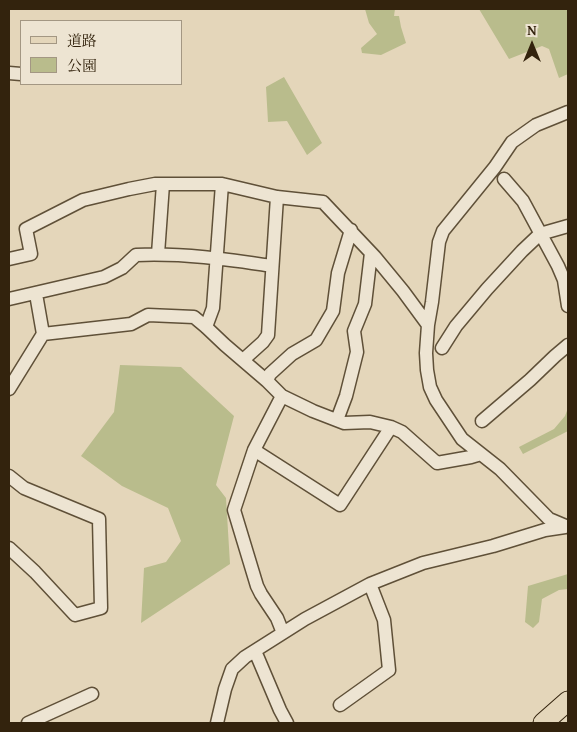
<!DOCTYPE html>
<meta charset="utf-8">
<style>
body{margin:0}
#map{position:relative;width:577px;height:732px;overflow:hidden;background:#e4d6ba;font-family:"Gentium Book Plus","Noto Serif JP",serif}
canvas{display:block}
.frame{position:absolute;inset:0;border:10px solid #33230d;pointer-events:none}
.legend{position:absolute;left:20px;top:20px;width:162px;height:65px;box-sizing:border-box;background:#ede4d2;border:1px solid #a39783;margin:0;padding:6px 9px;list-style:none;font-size:15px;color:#33230d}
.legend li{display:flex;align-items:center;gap:10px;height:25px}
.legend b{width:25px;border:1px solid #a39783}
.north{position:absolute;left:507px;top:20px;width:50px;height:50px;-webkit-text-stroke:4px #ede4d2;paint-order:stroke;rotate:0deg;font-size:14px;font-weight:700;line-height:20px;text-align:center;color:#33230d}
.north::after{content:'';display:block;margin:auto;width:18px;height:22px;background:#33230d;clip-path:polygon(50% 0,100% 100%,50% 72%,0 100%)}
</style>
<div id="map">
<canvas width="577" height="732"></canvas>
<div class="frame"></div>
<ul class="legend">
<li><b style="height:6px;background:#e4d6ba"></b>道路</li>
<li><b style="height:14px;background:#b9bc8c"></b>公園</li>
</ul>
<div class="north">N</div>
</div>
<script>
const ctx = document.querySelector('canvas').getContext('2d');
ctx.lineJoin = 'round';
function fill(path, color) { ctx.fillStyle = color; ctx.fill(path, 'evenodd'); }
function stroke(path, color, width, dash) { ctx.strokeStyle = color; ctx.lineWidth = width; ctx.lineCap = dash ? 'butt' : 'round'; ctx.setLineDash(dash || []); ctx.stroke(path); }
const green = new Path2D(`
 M365,9H395L394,16H399L401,27L406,43L381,55L362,53L361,48L377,34L369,23Z
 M479,9H568V74L559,78L549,49L542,46L509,59Z
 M284,77L322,143L307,155L287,121L268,122L266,87Z
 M120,365L181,367L234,416L216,485L226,498L230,564L141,623L144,568L166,562L181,541L168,508L122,486L81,456L114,412Z
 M568,408V431L523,454L519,447L554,429L565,416Z
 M568,574V589L559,590L542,599L539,622L533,628L525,622L528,586Z`);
const street = new Path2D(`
 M9,73L21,74
 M568,112L536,125L512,142L495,167L443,231L439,242L432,302L428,325L426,353L427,370L430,387L436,400L462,439L500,469L549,519L568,527
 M504,179L523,201L558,266L564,280L568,306
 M158,254L163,184
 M9,259L31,254L26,229L83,200L129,189L155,184H222
 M36,294L43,334L131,324L148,315L194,317L206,327L225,345L267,381L282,396L313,411L344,423L370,422L391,427L402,432L437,463L471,457L481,454
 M9,299L104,277L122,268L136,255C182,253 227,259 272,266
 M206,327L213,308L222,184L277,197L323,202L375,257L403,291L428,325
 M442,348L456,326L487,289L522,251L540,234L568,226
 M243,360L263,342L268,335L277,197
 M267,381L270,374L292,354L316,340L333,311L338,273L351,230
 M9,389L43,334
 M282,396L254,450L234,510L257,586L261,594L277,618L283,633
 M337,420L346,396L357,352L354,331L365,304L371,253
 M482,421L530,380L555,356L568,345
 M254,450L340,505L391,427
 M9,476L24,488L99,519L101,608L75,615L35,572L9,548
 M255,651L280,710L287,723
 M340,705L389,670L384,620L370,584
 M28,723L92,694
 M217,723L225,689L232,669L245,657L305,619L370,584L423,563L493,546L545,530L565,527`);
const primary = new Path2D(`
 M543,723L568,701`);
fill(green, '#b9bc8c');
stroke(street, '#5f5038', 15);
stroke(primary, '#33230d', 21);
stroke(street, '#ede4d2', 12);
stroke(primary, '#e4d6ba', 19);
</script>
